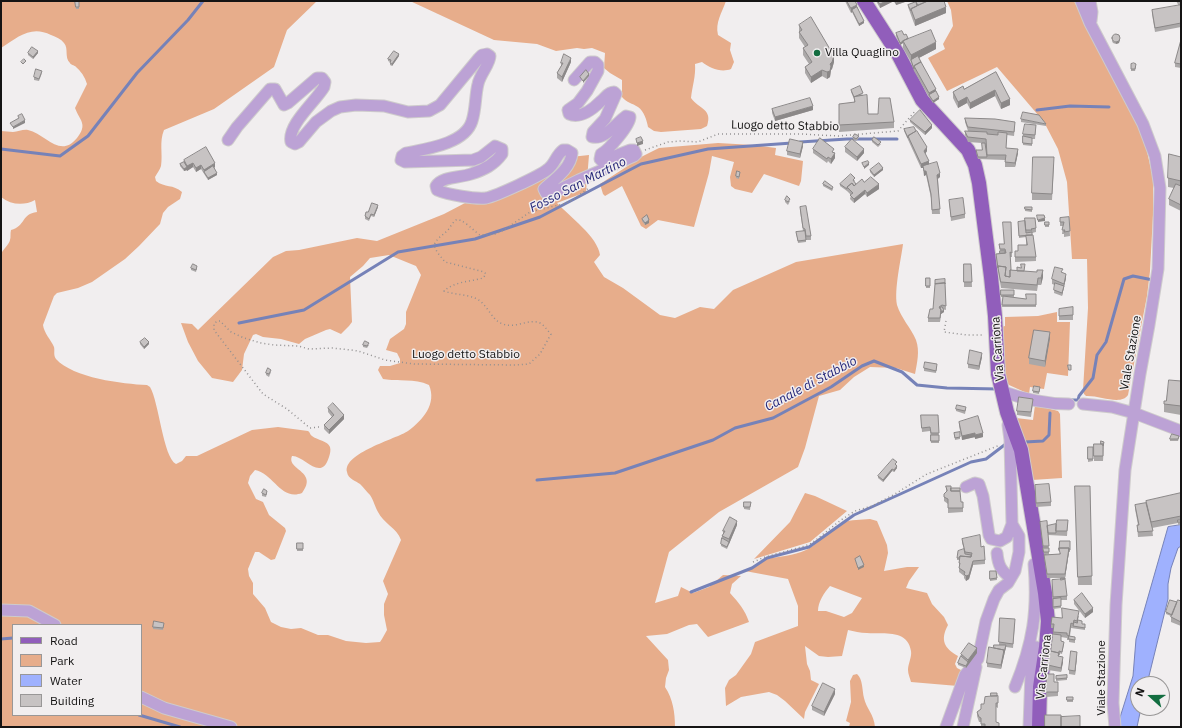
<!DOCTYPE html>
<style>
body{margin:0}
#map{position:relative;width:1182px;height:728px;overflow:hidden;background:#f1eeef;font-family:"IBM Plex Sans",sans-serif}
canvas{display:block}
.frame{position:absolute;inset:0;border:2px solid #151414;pointer-events:none}
.legend{position:absolute;left:12px;top:624px;width:130px;height:92px;box-sizing:border-box;background:#f1eeef;border:1px solid #999797;margin:0;padding:5px 7px;list-style:none;font-size:12px;color:#151414}
.legend li{display:flex;align-items:center;gap:8px;height:20px}
.legend b{width:20px;border:1px solid #999797}
.north{position:absolute;left:1130px;top:676px;width:40px;height:40px;box-sizing:border-box;background:#f1eeef;border:1px solid #999797;border-radius:50%;rotate:291deg;font-size:11px;font-weight:700;line-height:16px;text-align:center;color:#151414}
.north::after{content:'';display:block;margin:auto;width:14px;height:18px;background:#136d40;clip-path:polygon(50% 0,100% 100%,50% 72%,0 100%)}
</style>
<div id="map">
<canvas width="1182" height="728"></canvas>
<div class="frame"></div>
<ul class="legend">
<li><b style="height:5px;background:#915ebb"></b>Road</li>
<li><b style="height:11px;background:#e7ad8b"></b>Park</li>
<li><b style="height:11px;background:#9fb1fe"></b>Water</li>
<li><b style="height:11px;background:#c7c3c3"></b>Building</li>
</ul>
<div class="north">N</div>
</div>
<script>
const ctx = document.querySelector('canvas').getContext('2d');
ctx.lineJoin = 'round';
function fill(path, color) { ctx.fillStyle = color; ctx.fill(path, 'evenodd'); }
function stroke(path, color, width, dash) { ctx.strokeStyle = color; ctx.lineWidth = width; ctx.lineCap = dash ? 'butt' : 'round'; ctx.setLineDash(dash || []); ctx.stroke(path); }
function drawText(font, color, halo, rows, align = 'center') {
  ctx.font = font + ' "IBM Plex Sans",sans-serif'; ctx.lineWidth = 3; ctx.setLineDash([]); ctx.textBaseline = 'middle'; ctx.strokeStyle = halo; ctx.fillStyle = color; for (const [text, x, y, turn = 0] of rows) {
    ctx.save(); ctx.translate(x, y); ctx.rotate((+turn || 0) * Math.PI / 180); ctx.textAlign = isNaN(turn) ? turn : align; if (halo) ctx.strokeText(text, 0, 0); ctx.fillText(text, 0, 0); ctx.restore();
  }
}
const green = new Path2D(`
 M1,1H317L287,30L274,67L214,109L164,130C159,142 163,154 161,166C160,170 157,173 155,177L156,181C165,188 173,184 182,192L180,199L168,207L163,213L160,224L139,246L125,259L92,282L78,288L57,293L54,296L43,325C44,333 51,340 54,347C55,351 53,355 56,359C73,378 123,384 147,385L150,387C159,402 163,457 176,464L182,461L186,456H197L252,430L278,427L308,431C310,432 310,435 312,436C317,440 328,441 330,447C331,450 330,454 329,457C321,483 304,455 292,456C286,470 319,471 302,493C281,501 274,474 255,470L250,476L248,483L256,499L263,502L269,515L285,528L286,531L275,559L271,560L259,552H255L248,569L249,576L253,583V594L265,608L271,622L281,627L291,629L301,628L318,635H328L346,641L366,643L380,642L382,639L387,630L384,615V604L388,594L383,581L401,540C397,528 383,523 378,512C375,507 374,501 370,495C367,492 363,487 360,484C356,481 348,479 347,472C343,453 396,439 408,431C423,420 437,404 429,385C414,378 399,382 383,379L378,370L380,366H390L400,363V359L397,353L386,350L390,339L404,329L406,324V312L421,275L416,266L389,255L370,258L363,266L350,277L352,322L349,326L341,334L330,329L326,330L305,339L299,344L281,339L263,337L256,334L253,335L244,354L242,370L233,382L212,378L198,361L188,342L181,323L192,324L198,330L273,257L286,251L299,250L357,238L377,241L444,214L465,203L487,201L546,175L571,157L589,155L586,192L557,203C569,216 598,237 600,255L594,262L604,277L623,288L660,315L675,318L700,307L714,309L733,290L796,262L903,244C901,260 894,289 897,305C901,318 911,328 916,340C920,351 917,363 915,374L896,368L870,367L854,377L840,390L819,396L805,448L798,467L719,512L669,552L655,603L678,596L681,587L693,593L709,587L723,575L741,576L732,584L730,593C739,603 745,610 749,622L708,637L697,624L689,625L667,634L646,636L668,660L669,670L666,678L665,687C673,699 675,713 675,727H1V254C3,249 9,245 10,240C11,237 10,234 11,230C26,226 21,214 37,212L35,200C24,206 11,205 1,197V131C5,131 9,132 13,132C18,132 23,129 28,130C46,134 60,159 77,138C88,124 80,121 75,108L87,84C85,77 81,71 75,66C75,66 70,64 70,63C64,57 69,49 64,43C61,39 56,37 51,35C31,25 18,37 1,48ZM13,625H141V715H13Z
 M410,1H726C722,13 715,22 718,35L731,43L730,50L734,62L731,69C721,73 710,68 702,62L695,64C696,76 692,87 691,98C699,109 713,109 707,126L701,129L661,132L654,131L648,127C647,121 644,111 638,107C632,103 627,103 622,97V80L610,73L604,68L605,53L592,48L584,49L577,48L556,51L537,44L494,40Z
 M947,1H1074L1137,124L1146,147L1153,178V215L1150,271L1147,296L1128,395C1121,406 1099,395 1086,396L1084,394L1083,390L1088,308L1087,259H1072L1067,182L1058,149L1044,122L997,67L947,91L928,58L945,49L943,44L953,26L951,10Z
 M718,143L753,145L776,148L775,155L803,161L801,181L799,186L764,174L752,193L735,189L731,186L730,177L734,162L712,156L709,173L694,227L658,220L646,229L641,226L622,186L605,196L603,194L600,184L643,156L659,148Z
 M1057,312V322H1070L1068,376L1047,373L1044,389L1030,387L1029,394L1009,385L1005,381L1001,327L1005,326V317L1038,316Z
 M1035,405L1058,411L1060,414L1062,478L1032,480L1016,418L1033,420Z
 M805,493L815,496L847,511L810,542L754,559L790,522Z
 M870,519L877,521L887,545L888,553L884,571L907,567H919L909,581L906,588L927,593L932,604L944,617L948,625C940,640 944,648 958,656L955,664L957,668L963,671L958,686L911,682C910,678 908,674 908,670C908,664 912,657 911,651C908,629 883,634 867,633C860,633 854,631 848,630L842,656L828,657L819,656L805,646L807,664L810,671L811,680L819,684L805,712L804,719L785,701L777,695L769,692L741,697L726,706L725,688L729,680L736,675L751,654L755,642L798,626V606L788,579L745,571C751,568 761,561 767,559C780,556 793,556 806,550C820,544 828,528 843,523C851,519 861,520 870,519ZM830,586L862,598L852,613L844,617L826,611H818C818,602 824,593 830,586Z
 M857,674C863,679 862,690 864,698C866,708 874,714 875,727H849L850,723L846,721L851,702L850,681L853,675Z`);
const water = new Path2D(`
 M1181,525V546L1178,548L1171,568L1168,584V599L1147,684H1138V708H1141L1137,727H1117L1133,676L1136,639L1168,527Z`);
const stream = new Path2D(`
 M1037,110L1070,106L1109,107
 M800,142L847,139H897
 M1,149L60,156L88,136L137,73L188,20L203,1
 M239,323L304,310L398,252L475,239L540,217L641,164L708,149L792,143
 M1069,400H1078L1079,396L1093,378L1097,355L1106,342L1124,279L1133,276L1153,280
 M1025,442L1043,441L1049,435L1050,413
 M537,480L615,473L713,440L735,428L773,418L831,387L862,366L874,361L902,372L917,385L947,388L998,389
 M691,592L752,568L767,558L809,547L854,515L971,462L986,459L1007,443
 M1,639L13,638
 M139,715L180,727`);
const path = new Path2D(`
 M645,150L668,142L681,141L698,142L718,134H801L838,136L898,131L916,110
 M946,321L944,332L967,335H984
 M319,427L310,428L287,409L263,394L214,330V324L217,321H220L231,332L244,338L261,343L274,345L298,346L309,349L332,348L351,350L358,351L385,360L414,364L516,365L529,364L540,354L551,334C547,330 544,325 540,323C529,318 516,329 503,324C492,321 488,305 477,299C467,294 455,295 444,291C455,281 470,282 483,278L486,274L484,272L445,262L437,252L434,245C438,237 442,236 447,231C450,228 452,223 456,220C461,217 475,232 480,235L495,234L504,230L530,212L563,204L573,200L590,187
 M753,562L765,557L805,546L812,543L841,520L855,511L872,506L895,494L927,474L1000,445`);
const minor = new Path2D(`
 M1081,1L1090,23L1143,124L1155,156L1160,188L1158,269L1149,325L1140,374L1125,470L1116,605L1113,703L1115,727
 M1090,1L1092,12L1091,21
 M228,140L237,127L270,89H275L284,105L288,103L317,78H322L325,82L324,87C316,101 287,125 291,142L295,144L299,142L316,122L331,111L340,107L356,105L384,106L408,112L429,111L440,105L479,58L482,55L487,54L490,56C490,64 480,74 478,84C475,96 476,109 472,121C465,144 426,149 406,153L402,156L401,160L405,162L473,160L481,157L495,146L502,149V154C494,165 484,170 471,174C460,178 442,176 436,186L437,190C449,195 474,199 486,198C496,196 540,176 548,169C555,164 556,155 563,150H567L572,153C571,168 555,179 544,189L546,193L551,194L579,180L634,156L636,154L634,150H630L602,161L600,159L601,154C609,150 630,125 630,117L626,116C616,123 605,140 592,137L593,132L605,119L616,94L614,92C608,92 606,97 601,101C593,109 580,119 569,114L568,110L578,103L587,91L598,71V65L595,62H590L574,80
 M1001,391C1023,399 1046,404 1069,404
 M1083,404L1112,407L1134,413L1181,431
 M966,487L975,483L979,484L983,496L989,535L991,539L1000,541L1007,537L1012,524L1010,440L1008,425
 M997,553C998,565 1001,571 1011,578
 M1,610L29,611L55,625
 M1015,687C1033,643 1038,611 1034,564
 M141,697L164,708L231,727
 M946,727L965,675L978,659L986,621L994,599L999,590L1008,583L1015,571L1019,552V536L1012,524
 M963,727L976,667L975,662
 M1029,727L1031,673L1036,647`);
const major = new Path2D(`
 M864,1L898,54L922,100L968,150L975,165L979,183L991,277L995,316L998,374L1007,412L1021,450L1045,593L1048,621L1046,647L1040,687L1039,727`);
const wall = new Path2D(`
 M75,1H79V9H76Z
 M845,1H855L864,23L859,26L852,12L851,13Z
 M876,1H905V2L896,5L894,1L880,8Z
 M914,1H944L946,13L915,26L908,7V5L915,2Z
 M1176,1H1181V27L1155,32L1152,14V10L1179,6Z
 M799,25L834,62L832,69L831,70L830,77L827,79L822,76L811,83L805,73V67L809,64L803,55V48L805,47L799,38Z
 M896,33L904,35L908,39L936,49L919,58L939,99L933,103L929,97L914,71L911,62L903,48V43L900,45L896,36Z
 M1112,39L1120,40L1119,43L1116,44L1113,43L1112,41Z
 M1181,40V68L1175,67V63Z
 M28,53H38L33,59L28,55Z
 M399,56L392,66L390,65V62L388,61V59Z
 M571,62L562,82L557,78V73L561,66V63Z
 M1131,64L1136,67L1135,71H1131Z
 M996,72L1010,105L1001,109L995,96L970,109L967,103L958,108L953,98V92L964,89Z
 M42,73L39,81L34,80V77Z
 M851,90L863,95L868,114L894,122V128L839,132V111L854,102V99L851,92Z
 M772,109L813,110L775,121L772,113Z
 M965,118L1015,126L1014,136L1007,135L1006,148L1018,153L1015,167H1005V160L978,159L976,152V150H982V143L968,142L965,135V131H968L965,122Z
 M1021,119L1046,124V126L1021,122Z
 M910,120L932,128L925,135L910,122Z
 M1036,125L1035,139H1032V146L1023,145V134Z
 M904,129L927,151L925,154L929,164L940,177L938,179L940,214H932L931,198L926,175L924,176L923,170V168H921L904,131Z
 M853,137L859,138L856,141L853,139Z
 M872,140L881,144L878,147L872,142Z
 M803,146L800,158L787,155V151Z
 M845,147L864,153L857,161L845,152Z
 M813,149L834,153L835,158L831,164L828,161L827,163L813,153Z
 M1181,157V211L1169,205V199L1174,188L1168,187V178Z
 M184,160L215,167L214,168L217,175L208,180L201,169L196,172L193,167L187,171V170L184,171L180,166V164L184,162Z
 M1054,164L1052,200H1032V193Z
 M870,170H883L874,177L870,172Z
 M740,174L739,179L736,178V176Z
 M855,180L854,182L856,184L864,182L879,189L867,197L865,194L854,203L850,199L851,195L847,191L840,186V184Z
 M823,184L833,189L832,191L823,186Z
 M785,200L790,201L788,205L785,202Z
 M949,200L965,214V218L951,221Z
 M378,207L374,217L371,216L369,221L365,219V216L368,212Z
 M800,207L811,236V240H806V242L798,243L796,232L803,231L800,211Z
 M1025,207H1032V212L1025,211Z
 M1069,217L1070,236L1064,237V234H1062L1063,226H1060V218Z
 M642,219L649,223L645,225L642,221Z
 M1011,222L1012,257H1010L1011,270L1025,271L1043,277L1041,285H1038L1037,291L1001,288L996,258V254L1000,253L999,244H1004Z
 M1018,222L1036,228V232L1032,233L1036,257V261L1015,262V251H1018L1026,245V237L1019,238Z
 M1045,222H1049V227H1045Z
 M964,264H971L972,287H964Z
 M191,268H197L196,272L191,270Z
 M1063,273L1066,278L1062,296L1054,293L1055,285L1052,284V279Z
 M926,278H930V288H926Z
 M945,284L946,310L943,309L944,312L941,314L940,322H928V318Z
 M1001,290H1014V297H1007L1026,299L1036,294V307H1002L1003,297H1001Z
 M1073,307V320H1059V309Z
 M1050,338L1045,367L1029,364V358Z
 M140,342L149,344L144,349L140,344Z
 M363,345H369L367,348L363,347Z
 M982,357L979,370L968,368V364Z
 M937,366L936,373L924,371V368Z
 M271,372L269,377L266,375V373Z
 M1181,381V415L1164,412V401H1166Z
 M1040,389L1039,394L1033,393V391Z
 M1033,403L1031,417L1017,415V411Z
 M328,408L344,419L329,434L324,429V425L332,417L328,412Z
 M956,409H966L965,414L956,411Z
 M921,415H938L939,443H931L930,431L922,432Z
 M959,422L983,437L975,439V437L962,440L959,426Z
 M960,432V439L955,440L954,433Z
 M1179,438L1178,441H1170V439Z
 M1104,442L1103,461H1094V444H1101Z
 M1088,447H1093V461L1088,462Z
 M897,464L896,465L897,468L894,472L892,471L883,482L878,478V476Z
 M1035,485L1051,502V506L1036,507Z
 M946,486L951,490L961,502L963,508V512L948,513V504L944,501V494L946,492Z
 M1075,486H1090L1092,585H1078Z
 M262,493H267L266,497L262,496Z
 M1181,493V524L1178,525V523L1152,528L1153,536L1138,537L1137,525H1138L1135,509V505L1146,503V501Z
 M744,502H751L750,510L744,509Z
 M1068,520L1067,536L1048,535L1049,554L1044,555L1040,522L1047,526L1056,524Z
 M737,525L727,549L721,546L722,536L723,534V531Z
 M962,539L981,547L985,560V564L973,565L969,579L966,581L964,578V576L959,572V560H957V558L964,549L962,543Z
 M1070,541V552H1069L1065,578H1047L1044,555L1059,554Z
 M297,543H303V551H297Z
 M990,571H996L997,580L990,581Z
 M1052,585L1067,596V600H1061V608L1053,609Z
 M1181,599V626L1171,622V616L1166,614V612L1177,602L1180,601Z
 M1074,600L1093,612L1085,618L1074,604Z
 M1079,616L1078,620L1082,624H1085V630L1071,628L1070,636L1075,639V643L1069,642V639V640H1067V638L1061,637V641L1064,644L1062,654L1059,653V656L1063,662L1061,672L1048,670V665L1053,634V628H1051V624L1062,618Z
 M1000,618L1015,623L1013,648L1006,647L1001,669L987,667V663L994,648L999,645Z
 M164,625L163,630L153,629V627Z
 M977,653L966,668L958,665V663L961,656V654Z
 M1077,656L1075,675L1069,674V670Z
 M1047,674L1054,682H1058V696L1046,697Z
 M1067,675V680L1056,681V676Z
 M835,694L824,716L812,710V706Z
 M997,696H998V708L996,707V722L999,727H981V722H979L977,716V712L981,709L984,704Z
 M1067,697H1073V702H1067Z`);
const shadedWall = new Path2D(`
 M886,1H894L880,8V4Z
 M901,1H905V2L896,5V3Z
 M857,5V9L852,10V12L851,13V8Z
 M946,7V13L915,26V20Z
 M864,21V23L859,26V24Z
 M908,38V40L903,41V43L900,45V43Z
 M1120,38L1119,43L1116,44V42Z
 M936,42V49L911,62V55Z
 M38,51V53L33,59V57Z
 M399,54V56L392,66V64Z
 M834,56V62L832,69L831,70L830,77L827,79V72L830,64Z
 M571,58V62L562,82V77Z
 M822,70V76L811,83V77Z
 M589,74V76L583,83V81Z
 M936,89V93L929,95V93Z
 M995,90V96L970,109V103Z
 M939,97V99L933,103V101Z
 M967,97V103L958,108V102Z
 M1010,99V105L1001,109V103Z
 M813,106V110L775,121V117Z
 M25,120V123L13,129V127Z
 M932,125V128L925,135V132Z
 M643,141V144L637,146V143Z
 M803,142V146L800,158V154Z
 M927,147V151L924,156V151Z
 M864,149V153L857,161V157Z
 M1018,149V153L1015,167V163Z
 M835,153V158L831,164V159Z
 M929,161V165L923,166V168H921V164Z
 M193,163V167L187,171V166Z
 M215,163V167L205,174L204,170Z
 M869,163V165L864,169V167Z
 M201,165V169L196,172V168Z
 M187,167V170L184,171V169Z
 M883,168V170L874,177V175Z
 M924,171H926V175L924,176Z
 M217,173V175L208,180V178Z
 M940,173V177L937,179V175Z
 M879,184V189L867,197V193Z
 M865,190V194L854,203V199Z
 M378,205V207L374,217V215Z
 M1045,218V221L1038,222V220Z
 M649,220V223L645,225V223Z
 M1043,270V277L1041,285V278Z
 M1066,274V278L1062,296V293Z
 M941,310H944V312L941,314L940,322Z
 M1050,332V338L1045,367V361Z
 M149,342V344L144,349V347Z
 M982,353V357L979,370V366Z
 M344,415V419L329,434V430Z
 M975,433V437L962,440V436Z
 M983,433V437L975,439V435Z
 M897,466V468L894,472V470Z
 M892,469V471L883,482V480Z
 M737,521V525L729,544V539Z
 M1069,548V552L1065,578V574Z
 M973,561V565L969,579L966,581V576Z
 M864,565V567L858,570V568Z
 M1093,608V612L1085,618V614Z
 M1006,645V647L1001,669V665L1004,650Z
 M977,648V653L966,668V666L968,662V660Z
 M1077,652V656L1075,675V671Z
 M1063,657V662L1061,672V668Z
 M835,689V694L824,716V712Z`);
const building = new Path2D(`
 M75,1H79V7H76Z
 M847,1H855L857,5L851,8Z
 M878,1H886L880,4Z
 M895,1H901L896,3Z
 M916,1H928L918,5Z
 M928,1H944L946,7L915,20L911,9Z
 M916,2L917,6L911,9V11L908,5Z
 M1181,5V23L1155,28L1152,10Z
 M857,7L864,21L859,24L852,10Z
 M811,17L834,56L832,62L830,64L831,66L830,71L827,72L822,70L811,77L805,67L812,62L803,48L808,45L799,32L802,30L799,25Z
 M931,30L936,42L911,55L903,41Z
 M902,31L904,35L906,34L908,38L900,43L896,33Z
 M1112 38a4 4 0 1 1 8 0a4 4 0 1 1-8 0Z
 M1181,40V64L1175,63Z
 M32,47L38,51L33,57L28,53Z
 M394,51L399,54L392,64L390,63L391,60L388,59Z
 M564,54L571,58L562,77L557,73L563,63H561Z
 M918,56L921,62L914,66V69L911,60Z
 M24,59L26,61L23,64L21,62Z
 M921,62L936,89L929,93L914,66Z
 M1134,63L1136,64L1135,69H1131V64Z
 M36,69L42,71L39,79L34,77Z
 M586,70L589,74L583,81L580,77Z
 M996,72L1010,99L1001,103L995,90L970,103L967,97L958,102L953,92L963,86L964,89Z
 M860,86L863,93L854,97L851,90Z
 M936,91L939,97L933,101L929,95Z
 M867,95L868,114H878L879,98H890L894,122L839,125V104L855,102L854,97Z
 M810,98L813,106L775,117L772,109Z
 M920,110L932,125L925,132L910,120Z
 M1023,112L1039,115L1046,124L1021,119Z
 M22,114L25,120L13,127L10,123L19,118L18,116Z
 M965,118L995,119L1015,122L1014,132L968,127Z
 M1025,124L1036,125L1035,135L1023,134Z
 M914,127L916,131L908,136V138L904,129Z
 M917,131L927,147L924,151L929,161L921,164L908,136Z
 M965,131L987,132V134L998,135V132L1007,133L1006,148L1018,149L1015,163L1005,162L1006,155H987L986,139L968,137Z
 M855,134L859,136L856,139L853,137Z
 M1023,136L1032,138V144L1023,143Z
 M641,137L643,141L637,143L636,139Z
 M874,137L881,142L878,145L872,140Z
 M820,138L834,149L832,152L835,153L831,159L828,157L827,159L813,149Z
 M790,139L803,142L800,154L787,151Z
 M852,139L864,149L857,157L845,147Z
 M982,143H985L987,157H978L976,150H982Z
 M206,147L215,163L204,170L201,165L196,168L193,163L187,166L184,160Z
 M1169,154L1181,157V181L1168,178Z
 M1033,157H1054L1052,194L1032,193Z
 M868,161L869,163L864,167L862,163Z
 M184,162L187,167L184,169L180,164Z
 M937,162L940,173L937,175L940,209L932,210L931,194L926,171H924L923,166Z
 M879,163L883,168L874,175L870,170Z
 M213,166L217,173L208,178L204,172Z
 M737,171L740,172L739,177L736,176Z
 M851,174L855,178L853,180L856,184L854,186L852,183L847,187V189L840,184Z
 M871,177L879,184L867,193L865,190L854,199L850,195L853,193L847,187L852,183L854,186L862,179L864,182Z
 M825,181L833,187L832,189L823,184Z
 M1176,184L1181,186V205L1169,199Z
 M787,196L790,199L788,202L785,200Z
 M963,198L965,214L951,217L949,200Z
 M372,203L378,205L374,215L371,214L369,219L365,216L366,212H368Z
 M806,206L811,236H806L805,229L803,228L800,207Z
 M1025,207H1032V210L1025,209Z
 M647,215L649,220L645,223L642,219Z
 M1037,215H1044L1045,218L1038,220Z
 M1069,217L1070,231L1064,232L1065,230H1062L1064,222H1060V218Z
 M1025,218H1035L1036,228L1031,229L1032,230H1026Z
 M1025,221L1026,233L1032,232V235L1019,236L1018,222Z
 M1003,222H1011L1012,253L1010,252L1011,269V270H1010V277L1005,276L1006,267L998,266V268L996,254L1006,253L1005,249H1000L999,244H1004Z
 M1045,222H1049V225H1045Z
 M805,231L806,240L798,241L796,232Z
 M1026,235H1033L1036,257H1015V251H1018V245H1027Z
 M1000,251H1005V253H1000Z
 M193,264L197,266L196,270L191,268Z
 M964,264H971L972,282H964Z
 M1021,264H1025L1024,271H1017V267L1021,268Z
 M998,266L1006,267L1005,276L1010,277V270L1037,272V270H1043L1041,278H1038L1037,285L1001,282Z
 M1055,267L1063,269L1061,272L1066,274L1064,284L1052,279Z
 M926,278H930V286H926Z
 M945,279V284V283L935,284V280Z
 M945,283L946,306L942,305L939,307L941,310L940,318H928L930,309H933L935,284Z
 M1055,283L1064,286L1062,293L1054,290Z
 M1001,290H1014V295H1001Z
 M1026,294H1036V305H1002L1003,296L1026,299Z
 M942,307L944,310L941,312V310L940,308Z
 M1073,307V315L1059,316V309Z
 M1034,330L1050,332L1045,361L1029,358Z
 M145,338L149,342L144,347L140,342Z
 M365,341L369,343L367,346L363,345Z
 M970,350L982,353L979,366L968,364Z
 M925,362L937,364L936,371L924,368Z
 M1068,365H1071V370H1069Z
 M268,368L271,370L269,374L266,373Z
 M1169,380L1181,381V406L1164,404V401H1166Z
 M1034,386L1040,387L1039,392L1033,391Z
 M1019,397L1033,399L1031,412L1017,411Z
 M333,403L344,415L329,430L324,425L334,415L328,408Z
 M957,405L966,407L965,411L956,409Z
 M921,415H938L939,433H931L930,427L922,428Z
 M978,416L983,433L975,435V433L962,436L959,422Z
 M960,432V437L955,438L954,433Z
 M1172,434L1179,436L1178,439H1170Z
 M931,435H939V441H931Z
 M1101,441L1104,442L1103,446V444H1101Z
 M1094,444H1103V456H1094Z
 M1088,447H1093V459H1088Z
 M893,459L897,462L895,464L897,466L894,470L892,469L883,480L878,476Z
 M1049,484L1051,502L1036,503L1035,485Z
 M946,486H951V491H960L961,502H963V508H948V499L944,497V494L947,491Z
 M1075,486H1090L1092,576L1078,577Z
 M951,488H960V491H951Z
 M264,489L267,491L266,495L262,493Z
 M1181,493V516L1151,522L1146,501Z
 M744,502H751L750,507H744Z
 M1146,503L1153,531L1138,532L1137,525H1139L1135,505Z
 M730,517L737,521L729,539L722,536L725,531H723Z
 M1057,520H1068L1067,531H1056Z
 M1178,520H1181V522H1178Z
 M1047,521L1049,546H1043L1040,522Z
 M1056,524V533H1048L1047,526Z
 M980,535L981,547L984,546L985,560L973,561L969,575L966,576L964,574L965,572L959,568L960,563H959L960,556L971,557L972,553L965,552L962,539Z
 M722,538L729,542L727,547L721,544Z
 M1060,541H1070V550H1069V548H1059V550Z
 M297,543H303V549H297Z
 M1043,548H1049V552H1044Z
 M1059,548H1069L1065,574H1047L1044,555L1060,554Z
 M964,549L965,554L971,555V557L960,556L959,558H957L958,551Z
 M860,556L864,565L858,568L855,559Z
 M990,571H996L997,578L990,579Z
 M1061,578H1065V579L1061,580Z
 M1065,579L1067,596L1053,597L1052,580Z
 M1082,593L1093,608L1085,614L1074,600Z
 M1061,598V606L1053,607V599Z
 M1170,600L1177,602L1172,615L1166,612Z
 M1178,600L1181,601V622L1171,617Z
 M1062,608L1079,611L1077,621L1074,620L1073,624L1071,623L1069,636L1067,635V633L1053,632L1054,624H1051L1052,617L1062,618Z
 M1000,618L1015,619L1013,644L999,642Z
 M1078,620L1082,621V624H1085V628L1073,626L1074,622L1077,623Z
 M154,621L164,623L163,628L153,627Z
 M1053,634L1061,635V641L1064,642L1062,652L1059,651V655V653L1051,651Z
 M1069,636L1075,637V640L1069,639Z
 M969,643L977,648L968,660L961,654Z
 M994,645H1006L1004,652V650L994,648Z
 M989,647L1004,650L1001,665L987,663Z
 M1050,651L1059,653L1058,656L1063,657L1061,668L1048,665Z
 M1071,651L1077,652L1075,671L1069,670Z
 M961,656L968,662L966,666L958,663Z
 M1047,674H1054V682H1058V692H1046Z
 M1067,675V678L1056,679V676Z
 M823,683L835,689L824,712L812,706Z
 M991,693H997V696H991Z
 M998,696V703H996V722L999,723V727H985V724H981V718L979,717L977,712L981,709V704H984L985,697Z
 M1067,697H1073V700H1067Z
 M1045,715H1061V727H1045Z
 M1080,716V727H1061V717Z`);
const markers = [
 [817,53,4,"#136d40"]
];
const poiNames = [
 ["Villa Quaglino",825,53]
];
const streetNames = [
 ["Luogo detto Stabbio",785,126,1],
 ["Via Carriona",998,349,-94],
 ["Viale Stazione",1131,353,-80],
 ["Luogo detto Stabbio",466,355],
 ["Via Carriona",1044,667,-84],
 ["Viale Stazione",1102,678,-90]
];
const waterNames = [
 ["Fosso San Martino",578,185,-27],
 ["Canale di Stabbio",811,384,-28]
];
fill(green, '#e7ad8b');
fill(water, '#9fb1fe');
stroke(water, '#7682b8', 1);
stroke(stream, '#7682b8', 3);
stroke(minor, '#cecbcc', 13);
stroke(major, '#cecbcc', 16);
stroke(path, '#929091', 1.5, [1, 3]);
stroke(minor, '#bca2d5', 11);
stroke(major, '#915ebb', 14);
fill(wall, '#aba8a8');
fill(shadedWall, '#8b8888');
fill(building, '#c7c3c3');
stroke(building, '#8b8888', 1);
for (const [x, y, r, color] of markers) { const dot = new Path2D(); dot.arc(x, y, r, 0, 2 * Math.PI); ctx.fillStyle = color; ctx.fill(dot); stroke(dot, '#f1eeef', 1.5); }
drawText('12px', '#151414', '#f1eeef', poiNames, 'left');
drawText('12px', '#151414', '#f1eeef', streetNames);
drawText('italic 13px', '#1d1e74', '#f1eeef', waterNames);
</script>
